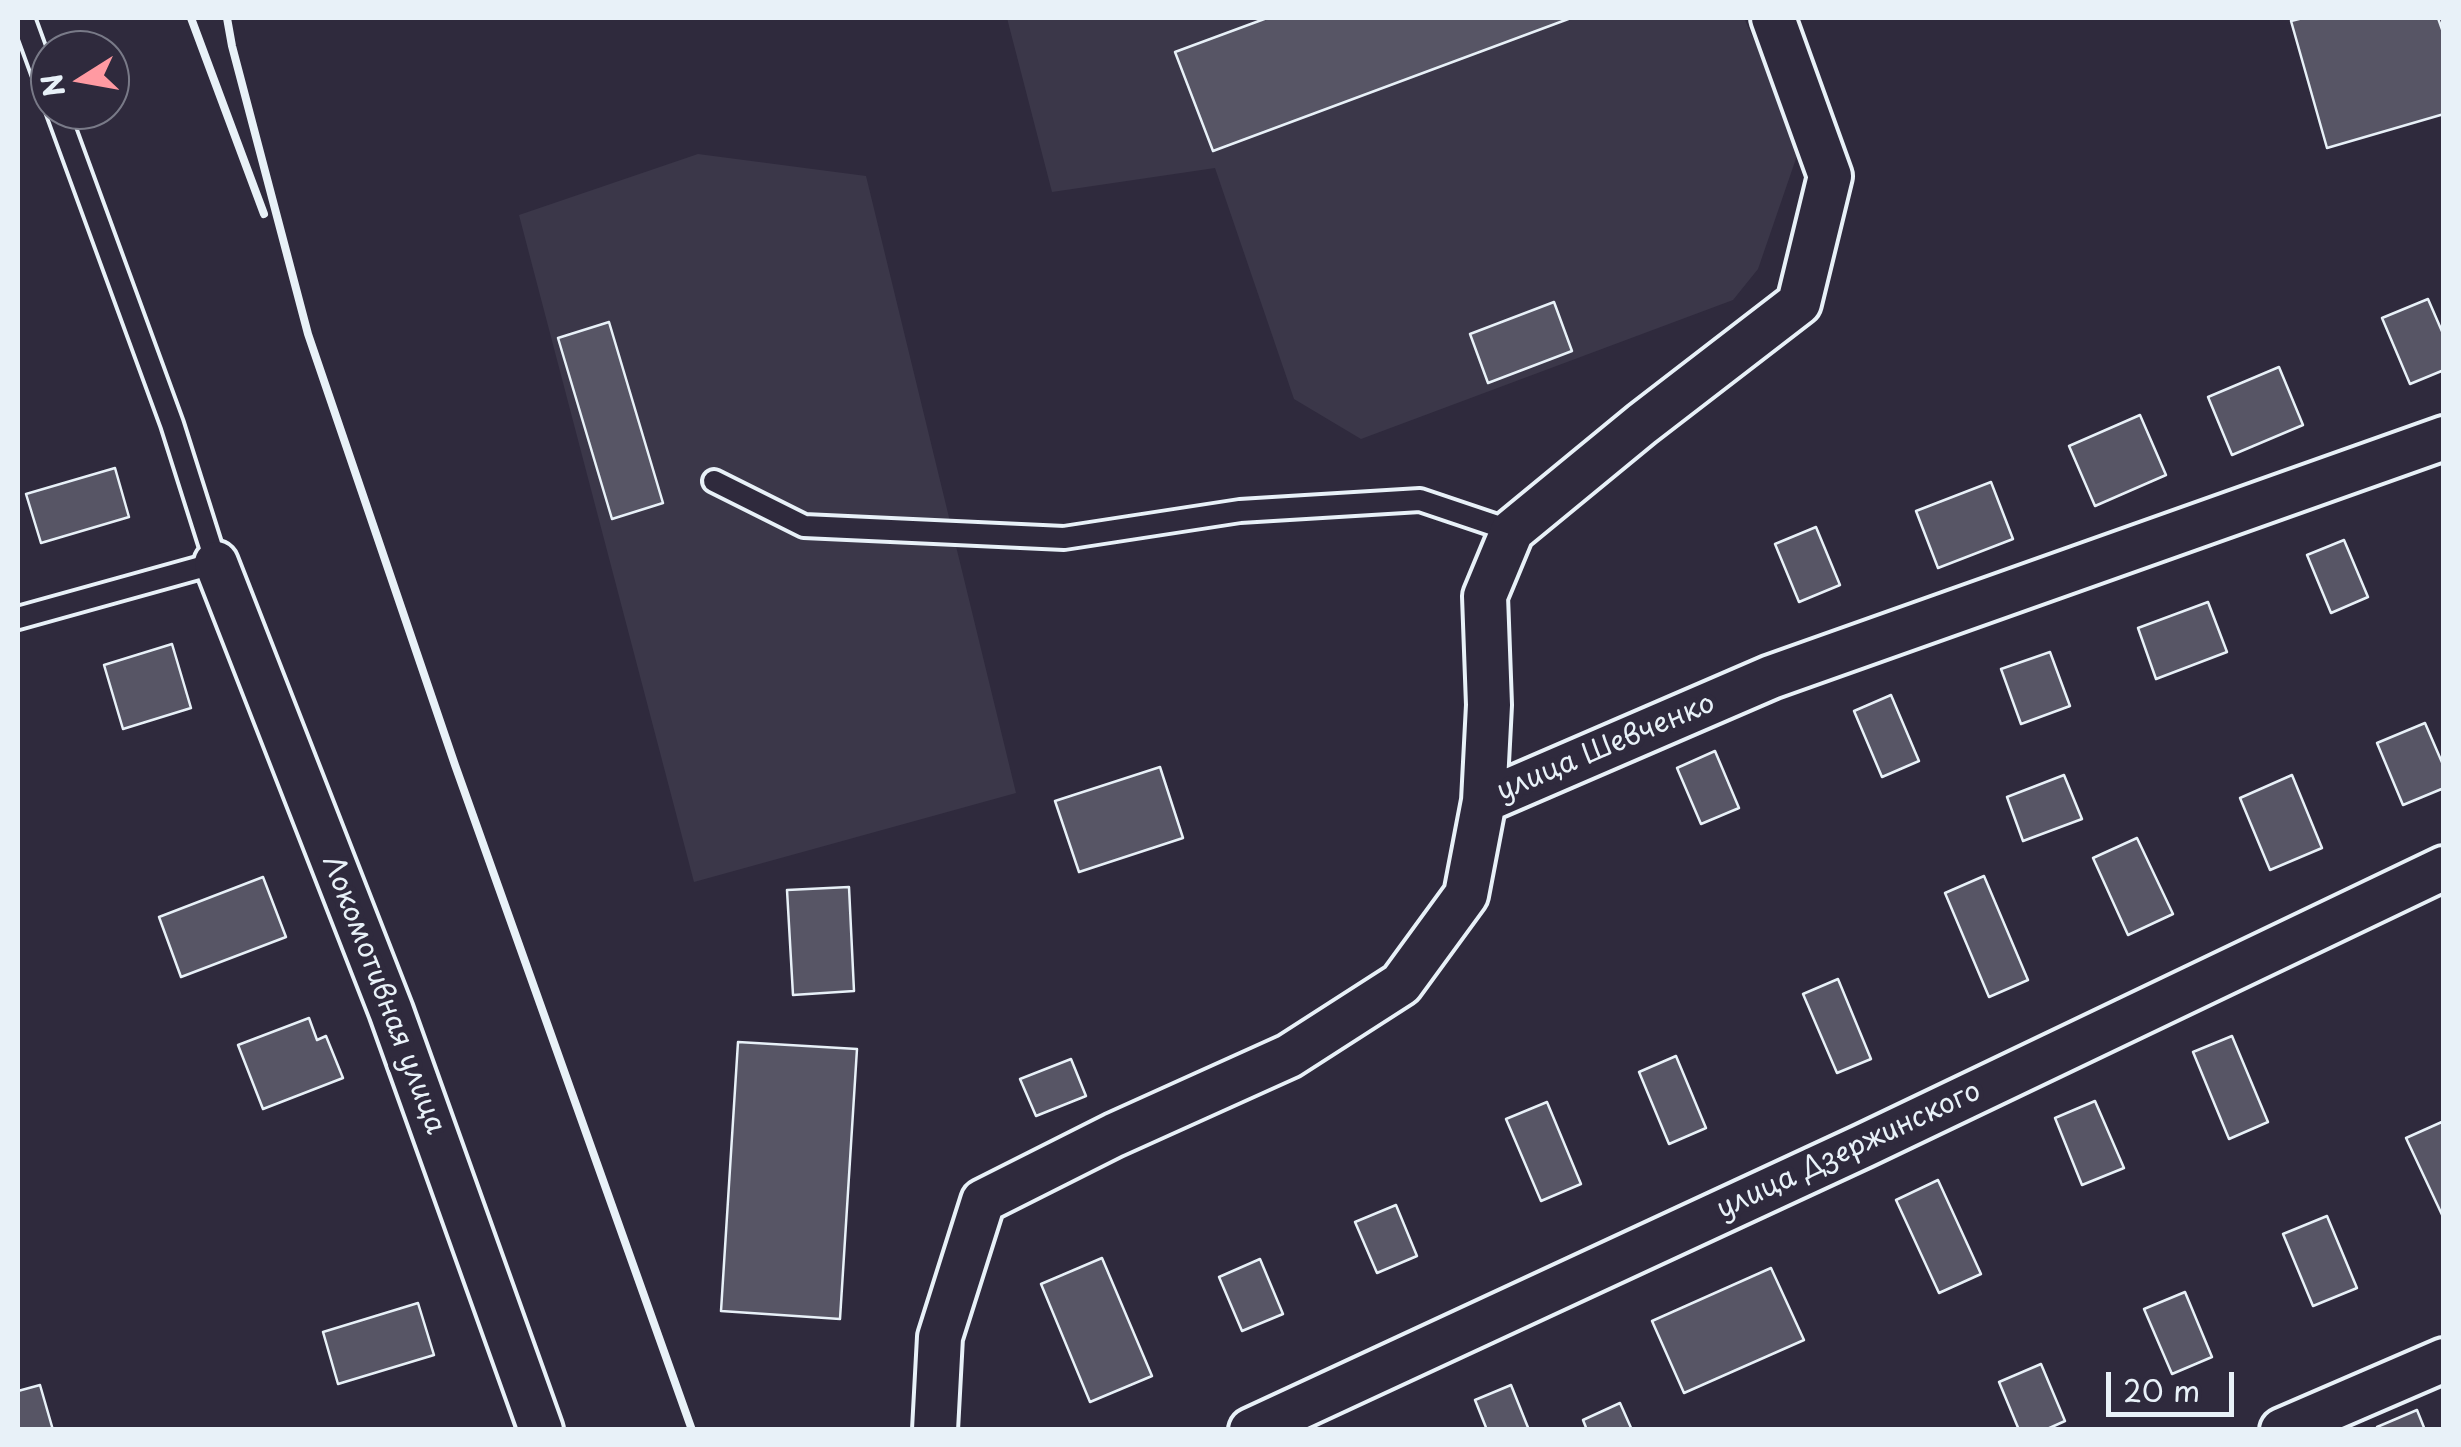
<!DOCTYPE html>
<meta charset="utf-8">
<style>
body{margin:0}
#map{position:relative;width:2461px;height:1447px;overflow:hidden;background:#2f2a3d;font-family:"Playpen Sans",sans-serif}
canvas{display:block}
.frame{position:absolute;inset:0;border:20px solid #e8f1f8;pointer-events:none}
.north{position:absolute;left:30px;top:30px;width:100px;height:100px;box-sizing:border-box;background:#2f2a3d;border:2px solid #797a88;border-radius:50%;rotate:259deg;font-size:28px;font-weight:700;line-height:40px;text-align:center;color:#e8f1f8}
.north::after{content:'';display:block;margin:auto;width:35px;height:45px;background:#ff9aa2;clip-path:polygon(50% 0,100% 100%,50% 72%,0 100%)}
.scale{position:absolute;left:2106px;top:1372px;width:128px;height:45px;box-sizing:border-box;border:5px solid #e8f1f8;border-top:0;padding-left:12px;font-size:30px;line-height:35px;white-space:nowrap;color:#e8f1f8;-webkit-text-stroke:8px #2f2a3d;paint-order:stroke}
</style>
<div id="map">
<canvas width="2461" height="1447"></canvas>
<div class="frame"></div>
<div class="north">N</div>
<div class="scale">20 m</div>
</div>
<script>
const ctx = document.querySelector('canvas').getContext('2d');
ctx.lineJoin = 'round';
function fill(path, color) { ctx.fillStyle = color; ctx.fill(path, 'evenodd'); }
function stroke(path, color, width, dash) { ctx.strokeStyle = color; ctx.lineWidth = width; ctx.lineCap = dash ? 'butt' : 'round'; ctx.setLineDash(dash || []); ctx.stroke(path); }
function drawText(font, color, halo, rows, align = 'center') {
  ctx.font = font + ' "Playpen Sans",sans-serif'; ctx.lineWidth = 10; ctx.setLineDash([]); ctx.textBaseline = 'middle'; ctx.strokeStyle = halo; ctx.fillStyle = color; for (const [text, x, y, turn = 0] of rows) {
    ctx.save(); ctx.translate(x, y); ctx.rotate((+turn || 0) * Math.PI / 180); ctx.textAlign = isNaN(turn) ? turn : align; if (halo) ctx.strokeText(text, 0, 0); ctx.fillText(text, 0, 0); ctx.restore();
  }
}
const built = new Path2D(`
 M1007,18H1744L1801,144L1758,269L1733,300L1361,439L1294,399L1215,168L1052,192Z
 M698,154L866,176L1016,793L694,882L519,215Z`);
const building = new Path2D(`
 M1267,18H1571L1213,151L1175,52Z
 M2303,18H2438L2444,35V114L2327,148L2291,21Z
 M2428,299L2444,336V370L2410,384L2382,318Z
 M1554,302L1572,351L1488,383L1470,334Z
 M609,322L663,503L612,519L558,338Z
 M2279,367L2303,425L2232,455L2208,397Z
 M2140,415L2166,475L2095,506L2069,446Z
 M115,468L129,517L41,543L26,494Z
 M1991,482L2013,539L1938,568L1916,511Z
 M1816,527L1840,585L1799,602L1775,544Z
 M2344,540L2368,597L2331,613L2307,555Z
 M2208,602L2227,652L2156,679L2138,628Z
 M172,644L191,708L123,729L104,665Z
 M2050,652L2070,706L2021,724L2001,669Z
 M1891,695L1919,761L1882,777L1854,711Z
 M2425,723L2444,767V788L2403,805L2377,743Z
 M1715,751L1739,808L1701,824L1677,768Z
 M1160,767L1183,838L1079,872L1055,801Z
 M2064,775L2082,819L2023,841L2007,797Z
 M2292,775L2322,848L2270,870L2240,798Z
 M2137,838L2173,914L2128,935L2093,858Z
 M1984,876L2028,980L1989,997L1945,893Z
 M263,877L286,937L181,977L159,917Z
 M849,887L854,991L793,995L787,890Z
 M1838,979L1871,1059L1837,1073L1803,994Z
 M309,1018L317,1040L326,1036L343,1078L263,1109L238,1045Z
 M2232,1036L2268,1122L2229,1139L2193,1052Z
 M738,1042L857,1049L840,1319L721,1311Z
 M1676,1056L1706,1128L1669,1144L1639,1072Z
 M1071,1059L1086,1096L1036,1116L1020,1079Z
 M2095,1101L2124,1168L2082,1185L2055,1118Z
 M1547,1102L1581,1184L1541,1201L1506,1119Z
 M2444,1121V1219L2406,1138Z
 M1938,1180L1981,1274L1939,1293L1896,1200Z
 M1396,1205L1417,1256L1377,1273L1355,1222Z
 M2327,1216L2357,1288L2313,1306L2283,1234Z
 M1102,1258L1152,1376L1090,1402L1041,1284Z
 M1260,1259L1283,1314L1242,1331L1219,1277Z
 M1771,1268L1804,1340L1684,1393L1652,1321Z
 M2185,1292L2212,1357L2172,1374L2144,1309Z
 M418,1303L434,1355L338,1384L323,1332Z
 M2041,1364L2065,1421L2045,1430H2019L1999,1382Z
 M40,1385L53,1430H18V1391Z
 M1511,1385L1529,1430H1487L1475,1400Z
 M1620,1403L1632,1430H1587L1583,1420Z
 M2417,1410L2425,1430H2377V1427Z`);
const service = new Path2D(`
 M23,18L50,92
 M714,481L804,526L1064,538L1240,511L1420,500L1512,531
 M18,618L216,563L172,424L57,110`);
const minor = new Path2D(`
 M216,563L391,1011L541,1430
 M1484,801L1489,705L1485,596L1512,531L1642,424L1799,303L1830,176L1773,18
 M935,1430L940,1337L983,1201L1114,1135L1289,1056L1401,984L1466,895L1484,801L1771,677L2444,438
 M1251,1430L1863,1146L2444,868
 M2282,1430L2444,1360`);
const rail = new Path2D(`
 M191,18L264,214
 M227,18L232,46L308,334L455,765L692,1430`);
const streetNames = [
 ["улица Шевченко",1606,748,-23],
 ["Локомотивная улица",383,995,69],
 ["улица Дзержинского",1849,1151,-25]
];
fill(built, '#3b3749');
fill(building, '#575565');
stroke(building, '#e8f1f8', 2.5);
stroke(service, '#e8f1f8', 28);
stroke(minor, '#e8f1f8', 50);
stroke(service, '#2f2a3d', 20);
stroke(minor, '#2f2a3d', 42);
stroke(rail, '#e8f1f8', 8);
drawText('28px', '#e8f1f8', '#2f2a3d', streetNames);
</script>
